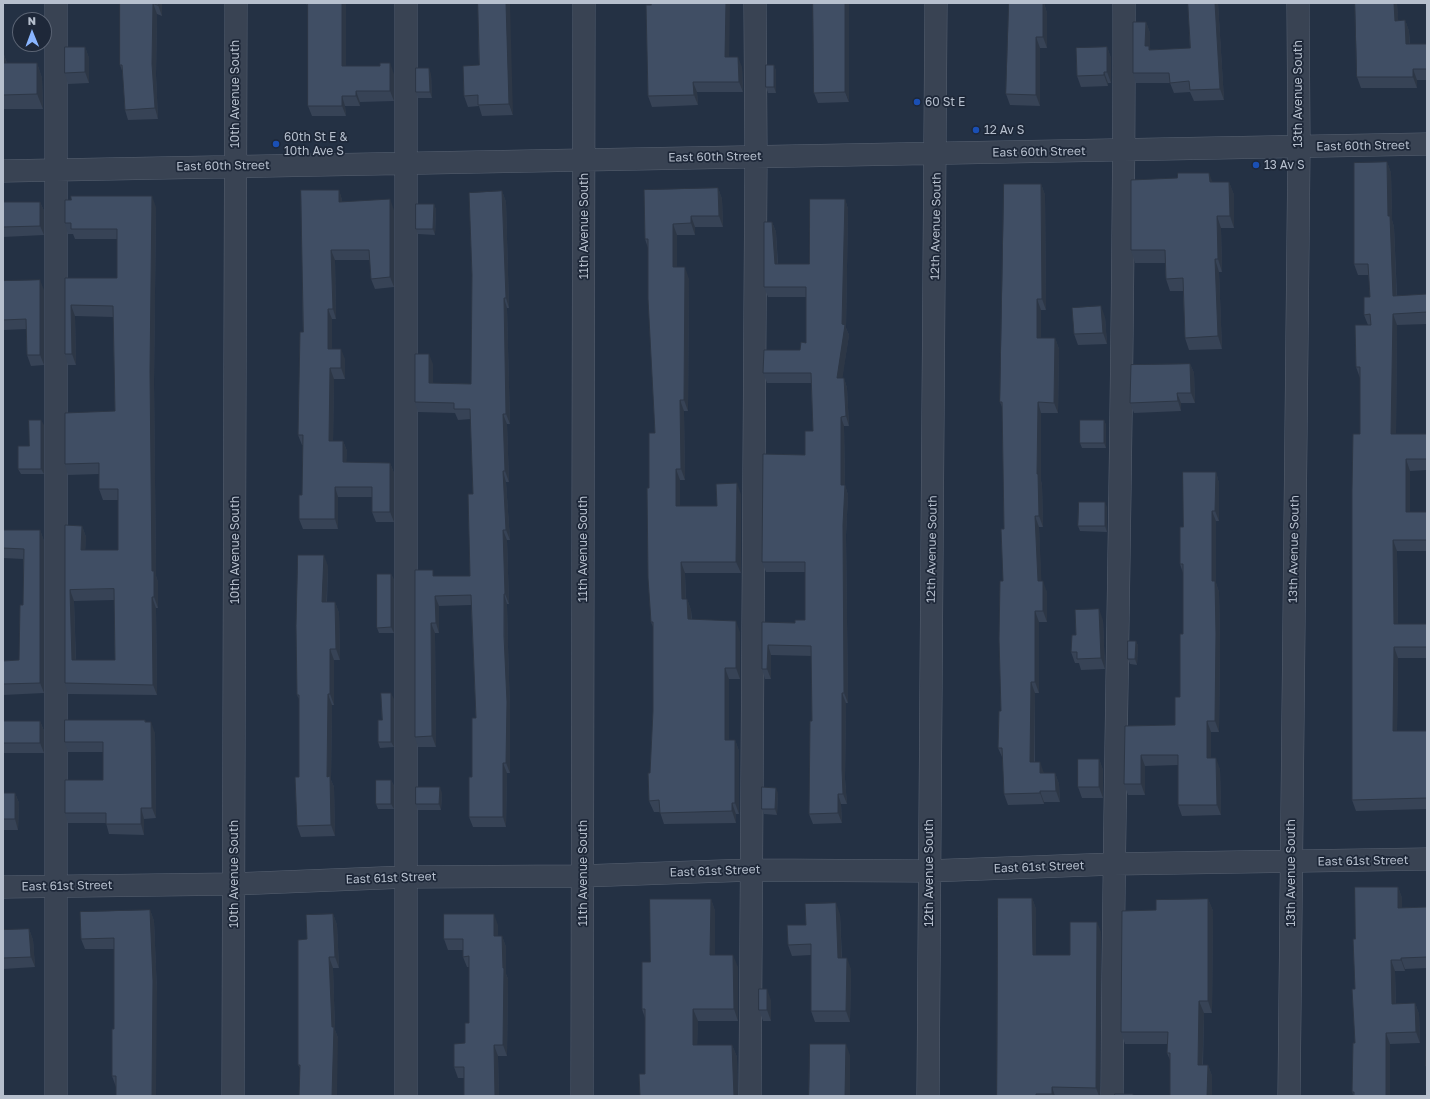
<!DOCTYPE html>
<style>
body{margin:0}
#map{position:relative;width:1430px;height:1099px;overflow:hidden;background:#243144;font-family:"Golos Text",sans-serif}
canvas{display:block}
.frame{position:absolute;inset:0;border:4px solid #b6bfcd;pointer-events:none}
.north{position:absolute;left:12px;top:12px;width:40px;height:40px;box-sizing:border-box;background:#1e2839;border:1px solid #5b6474;border-radius:50%;rotate:359deg;font-size:11px;font-weight:700;line-height:16px;text-align:center;color:#b6bfcd}
.north::after{content:'';display:block;margin:auto;width:14px;height:18px;background:#89b5ff;clip-path:polygon(50% 0,100% 100%,50% 72%,0 100%)}
</style>
<div id="map">
<canvas width="1430" height="1099"></canvas>
<div class="frame"></div>
<div class="north">N</div>
</div>
<script>
const ctx = document.querySelector('canvas').getContext('2d');
ctx.lineJoin = 'round';
function stroke(path, color, width, dash) { ctx.strokeStyle = color; ctx.lineWidth = width; ctx.lineCap = dash ? 'butt' : 'round'; ctx.setLineDash(dash || []); ctx.stroke(path); }
function fill(path, color) { ctx.fillStyle = color; ctx.fill(path, 'evenodd'); }
function drawText(font, color, halo, rows, align = 'center') {
  ctx.font = font + ' "Golos Text",sans-serif'; ctx.lineWidth = 3.5; ctx.setLineDash([]); ctx.textBaseline = 'middle'; ctx.strokeStyle = halo; ctx.fillStyle = color; for (const [text, x, y, turn = 0] of rows) {
    ctx.save(); ctx.translate(x, y); ctx.rotate((+turn || 0) * Math.PI / 180); ctx.textAlign = isNaN(turn) ? turn : align; if (halo) ctx.strokeText(text, 0, 0); ctx.fillText(text, 0, 0); ctx.restore();
  }
}
const minor = new Path2D(`
 M3,171L1427,144
 M3,887L234,884L406,877L582,876L750,870L928,871L1113,864L1427,859
 M56,1096V3
 M233,1096L236,3
 M406,1096V3
 M582,1096L584,3
 M750,1096L756,157L755,3
 M928,1096L936,3
 M1112,1096C1114,732 1125,367 1124,3
 M1289,1096L1299,147L1298,3`);
const wall = new Path2D(`
 M120,3H162V16L157,14L156,75L158,119L128,120L125,110L123,73L120,65Z
 M306,3H346V66L394,74V101L360,102V106H345L346,116H312L308,106V8Z
 M478,3L513,115L482,116L479,106L468,107L464,96L479,65Z
 M813,3L849,102L818,103L814,93Z
 M1009,3H1044L1047,13V48H1040V106L1010,105L1006,94Z
 M1218,3L1224,100L1194,101L1190,92L1174,93L1170,83H1136L1133,73L1146,22L1150,33V50L1190,48Z
 M1397,3L1398,21L1405,20L1409,31L1410,44H1427V80H1417V88H1361L1357,77Z
 M651,5L729,57L742,67L743,92H697L698,105L652,107L648,96Z
 M85,47L89,58V83L68,84L65,73Z
 M1107,47L1111,58V83H1108V86L1081,87L1077,76Z
 M3,52L7,63H37L42,78L43,109H3Z
 M774,65L776,71V93H768L766,87Z
 M431,74L432,98H418L416,92Z
 M1387,162L1391,173L1392,220L1394,227L1397,296L1427,294V324L1397,325L1396,434H1427V470L1410,471V512H1427V551H1397L1398,624H1427V658H1398L1397,731H1427V809L1356,811L1352,800L1360,434V378L1356,367L1368,325L1364,315L1370,297L1369,275H1358L1354,264Z
 M1213,182H1229L1234,195V228H1221L1222,272H1219L1222,349L1189,350L1185,338L1183,291H1170L1166,279L1165,263H1135L1131,250Z
 M1041,184L1045,195L1046,310H1041V338H1055L1059,349L1058,413H1041V481L1042,485L1043,527H1039L1041,581L1047,592V622H1039V693H1035V762L1044,773H1055L1059,784L1060,802H1044V804L1008,805L1004,794L1003,759L998,748L1001,711L1004,529L1002,407L1000,402Z
 M718,188L722,199L723,227H695V235H677V267L689,279L688,411H684L685,480H680V506H717L741,494V573H685L686,599H687L691,610L692,619L740,632V679H729V740H735L739,751V814H736V823L664,824L660,812H654L649,801L653,711V627L651,622L649,488L655,433L648,248L645,239Z
 M339,190L342,200V202L394,210V287L375,289L371,279L370,260H335L336,319H332V349L345,359V379H334L333,441H343L347,451L346,462L390,463L394,473V522H376L372,512V497H338V529H303L299,519L302,495L303,445H302L298,435L303,332Z
 M502,191L506,202L509,308H507L510,424H507L509,482H506L510,540H507L509,604H507L508,646L510,712V773H507L506,827H473L469,817L476,718L471,605L439,606V633H435L436,747H418L415,737L435,576H470L473,494L471,419L458,420L455,413L418,412L415,402L433,364V383L471,384Z
 M845,199L848,209L846,328L849,335L842,378H844L847,388L849,426H844L845,485L848,495L846,535L848,703H846L845,779L847,804H841L842,823L813,824L809,814L812,721V656L771,655V679H765L762,669V622L795,623L805,620V572H766L762,562L805,455L813,431L811,383H767L763,373L800,350L806,343V297H768L764,287L772,222L776,232L778,264H809Z
 M3,202H40L44,211V235L3,237Z
 M434,204L436,210L435,235L418,234L416,229Z
 M156,207L154,382L156,576L158,582V608H156L157,695L68,694L65,683V525L82,526L86,537L85,550H118V500H103L99,489V474L68,475L65,464L115,411L113,317L75,316L76,365H68L65,354V278H117V239H75L73,234H68L65,223ZM114,600L115,660H76L74,601Z
 M3,281L44,290V365L31,366L27,355V329L3,330Z
 M1105,317L1107,344L1078,345L1074,334Z
 M1190,364L1194,373L1195,403H1181V411L1134,413L1130,403Z
 M1104,420L1106,425V448H1082L1080,443Z
 M44,425V474H21L18,469L29,446Z
 M1216,472L1219,483V521H1216V583L1219,592L1220,645L1219,732H1211V758L1220,769L1221,815L1182,816L1178,805V765L1145,766V795H1128L1124,784L1125,726L1175,725L1180,697L1183,634V573L1180,564L1183,527Z
 M1107,507V532L1080,531L1078,526Z
 M3,530H40L44,541V693L3,695V661L19,660L23,605V559L3,558Z
 M328,566L327,602H335L339,613L340,660H334V705H332L331,780L334,787L335,836L301,837L297,826L299,777V699L297,695Z
 M391,574L394,580V633H379L377,628Z
 M1103,620L1105,669L1081,670L1079,663H1075L1071,652L1076,635Z
 M1136,641L1138,646L1137,665L1130,664L1128,659Z
 M394,699V747L380,748L378,742Z
 M145,720L146,722L155,733L156,818L144,819V835L109,834L106,823H68L65,813L103,780V752H68L65,742Z
 M3,721H40L44,731V753H3Z
 M1099,759L1103,770V798H1082L1078,787Z
 M391,780L394,786V809H378L376,804Z
 M3,793H15L19,803L18,830H3Z
 M442,793L441,810H418L416,804Z
 M778,793L777,815L764,814L762,809Z
 M1398,887L1402,898V908L1427,907V968L1405,969V971H1395L1396,1004L1415,1003L1419,1014L1420,1043L1390,1044V1096H1354L1352,1092L1355,1043V939Z
 M1032,898L1036,909V955H1070L1101,932L1100,1096H997Z
 M711,899L715,911V955L738,967V1021H698L697,1045H732L737,1057L738,1096H640L645,1074V1018L642,1009L650,962Z
 M1208,899L1213,911L1212,1013H1204L1203,1065H1208L1212,1076L1170,1060L1167,1053V1044H1125L1121,1032L1156,910Z
 M150,910L154,921L157,992L116,1087L112,1076L114,1029V949H85L81,939Z
 M333,914L337,925L339,968H333L335,1030L338,1038L300,1068L298,1065Z
 M840,914L842,958L851,969L850,1022H815L811,1011V955L792,956L788,945L806,925Z
 M498,925V936H502L506,947V974L508,979L507,1056H498L499,1096H464V1078H458L454,1067L465,1043L469,1023V967H467L463,957V950H448L444,939Z
 M29,929L33,940L35,967L3,969V930Z
 M771,1000V1021H763L759,1010Z`);
const shadedWall = new Path2D(`
 M153,3L157,14L156,75L158,119L155,108L152,64Z
 M158,3H162V16L158,5Z
 M342,3H346V76L342,66Z
 M506,3H510L513,115L509,104Z
 M726,3H730L729,67L725,57Z
 M845,3H849V102L845,92Z
 M1040,3H1044L1047,13V48L1043,37Z
 M1215,3H1218L1224,100L1220,89Z
 M1394,3H1397L1399,32L1395,21Z
 M1405,20L1409,31L1410,55L1406,44Z
 M1146,22L1150,33V47L1153,57L1145,46Z
 M1036,37L1040,48V106L1036,95Z
 M85,47L89,58V83L85,72Z
 M1107,47L1111,58V83L1107,72Z
 M3,52L8,67L3,63Z
 M738,57L742,67L743,92L739,82Z
 M37,63L42,78L43,109L37,94Z
 M390,63L394,74V101L390,91Z
 M774,65L776,71V93L774,87Z
 M429,68L431,74L432,98L430,92Z
 M1413,69L1417,80V88L1413,77Z
 M1104,72L1108,83V86L1104,75Z
 M693,82L697,92L698,105L694,95Z
 M356,91L360,102V106L356,96Z
 M342,96L345,106L346,116L342,106Z
 M1387,162L1391,173L1392,220L1394,227L1397,307L1393,296L1388,216Z
 M1209,173L1214,186L1210,182Z
 M1229,182L1234,195V228L1230,216Z
 M1041,184L1045,195L1046,310L1042,299Z
 M718,188L722,199L723,227L719,216Z
 M339,190L342,200V212L339,202Z
 M502,191L506,202L509,308L506,298Z
 M152,196L156,207L154,382L156,576L158,582V608L154,597L152,571L150,371Z
 M390,199L394,210V287L390,277Z
 M845,199L848,209L846,328L849,335L841,388L837,378L842,324Z
 M40,202L44,211V235L40,226Z
 M434,204L436,210L435,235L433,229Z
 M691,216L695,227V235L691,223Z
 M1217,216L1221,228L1222,272L1218,259Z
 M772,222L776,232L778,274L775,264Z
 M673,224L677,235V278L673,267Z
 M331,250L335,260L336,319L333,309Z
 M1215,259L1219,272L1222,349L1218,336Z
 M685,267L689,279L688,411L684,400Z
 M40,280L44,290V365L40,355Z
 M504,298L507,308L510,424L506,414Z
 M1037,299L1041,310V349L1037,338Z
 M71,305L75,316L76,365L72,354Z
 M1101,306L1105,317L1107,344L1103,333Z
 M328,309L332,319V359L328,349Z
 M1393,314L1397,325L1396,445L1391,434Z
 M1055,338L1059,349L1058,413L1054,403Z
 M341,349L345,359V379L341,368Z
 M429,354L433,364V393L429,383Z
 M1190,364L1194,373L1195,403L1191,393Z
 M330,368L334,379L333,451L329,441Z
 M844,378L847,388L849,426L846,416Z
 M1177,393L1181,403V411L1178,401Z
 M680,400L684,411L685,480L681,469Z
 M1038,402L1041,413V481L1042,485L1043,527L1039,516L1037,474Z
 M503,414L507,424L509,482L505,471Z
 M841,417L844,426L845,491V485L848,495L846,535L848,703L844,693L841,485Z
 M41,420L44,425V474L41,469Z
 M1104,420L1106,425V448L1104,443Z
 M343,441L347,451L346,472L343,462Z
 M1406,459L1410,471V523L1406,512Z
 M390,463L394,473V522L390,512Z
 M676,469L680,480V517L676,506Z
 M503,471L506,482L510,540L506,530Z
 M1216,472L1219,483V521L1215,511Z
 M737,483L741,494V573L736,562Z
 M335,487L338,497V529L335,519Z
 M1105,502L1107,507V532L1105,526Z
 M1212,511L1216,521V583L1219,592L1220,645L1219,732L1215,721L1212,581Z
 M1035,516L1039,527L1042,592L1038,581Z
 M82,526L86,537L85,561L81,550Z
 M40,530L44,541V693L40,683Z
 M503,530L507,540L509,604L505,594Z
 M1393,540L1397,551L1398,635L1394,624Z
 M324,555L328,566L326,613L322,602Z
 M681,562L685,573L686,610L682,599Z
 M391,574L394,580V633L391,627Z
 M1043,581L1047,592V622L1043,611Z
 M70,590L74,601L76,670L72,660Z
 M504,594L507,604L508,646L510,712V773L506,763Z
 M435,596L439,606V633L436,623Z
 M152,597L156,608L157,695L153,685Z
 M687,599L691,610L692,630L688,619Z
 M335,602L339,613L340,660L336,649Z
 M1099,609L1103,620L1105,669L1101,658Z
 M1035,611L1039,622V693L1035,682Z
 M736,621L740,632V679L736,668Z
 M431,623L435,633L436,747L432,736Z
 M1136,641L1138,646L1137,665L1135,659Z
 M768,645L771,655V679L767,669Z
 M1394,647L1398,658L1397,742L1393,731Z
 M330,649L334,660V705L330,694Z
 M725,668L729,679V751L725,740Z
 M1031,682L1035,693L1034,773L1030,762Z
 M391,693L394,699V747L391,742Z
 M842,693L846,703L845,779L847,804L843,794L842,769Z
 M328,694L332,705L331,780L334,787L335,836L331,825L327,777Z
 M40,721L44,731V753L40,743Z
 M1207,721L1211,732V769L1207,758Z
 M151,722L155,733L156,818L152,808Z
 M735,740L739,751V814L735,803Z
 M1141,755L1145,766V795L1141,784Z
 M1216,758L1220,769L1221,815L1217,805Z
 M1099,759L1103,770V798L1099,787Z
 M1040,762L1044,773V784L1040,773Z
 M503,763L507,773L506,827L503,817Z
 M1055,773L1059,784L1060,802L1056,791Z
 M391,780L394,786V809L391,804Z
 M440,787L442,793L441,810L439,804Z
 M776,788L778,793L777,815L775,809Z
 M1040,791L1044,802V804L1040,793Z
 M15,793L19,803L18,830L15,819Z
 M838,794L841,804L842,823L838,813Z
 M732,803L736,814V823L732,811Z
 M141,808L144,819V835L141,824Z
 M1398,887L1402,898V919L1398,908Z
 M1032,898L1036,909V965L1033,955Z
 M711,899L715,911V967L710,955Z
 M1208,899L1213,911L1212,1013L1208,1001Z
 M836,903L840,914L842,969L838,958Z
 M150,910L154,921L157,992L156,1096H152Z
 M333,914L337,925L339,968L335,957Z
 M494,914L498,925V947L494,936Z
 M1097,922L1101,932L1100,1096H1099L1096,1088Z
 M29,929L33,940L35,967L31,957Z
 M502,936L506,947V974L508,979L507,1056L503,1045Z
 M733,955L738,967V1021L734,1009Z
 M329,957L333,968L335,1030L338,1038L337,1096H332V1027Z
 M847,958L851,969L850,1022L846,1011Z
 M1401,958L1405,969V971L1401,960Z
 M1391,960L1395,971L1396,1015L1392,1004Z
 M767,989L771,1000V1021L767,1010Z
 M1199,1001L1204,1013L1202,1076L1198,1065Z
 M1415,1003L1419,1014L1420,1043L1416,1032Z
 M693,1009L698,1021L697,1057L693,1045Z
 M1386,1033L1390,1044V1096H1386Z
 M846,1044L850,1055V1096H845Z
 M494,1045L498,1056L499,1096H495Z
 M732,1045L737,1057L738,1096H734Z
 M1208,1065L1212,1076V1096H1207Z
 M1052,1087L1055,1096H1053L1052,1094Z`);
const building = new Path2D(`
 M120,3H153L152,64L155,108L125,110L122,65H120Z
 M153,3H158V5Z
 M308,3H342V66H380V63H390V91H356V96H342V106H308Z
 M478,3H506L509,104L478,105V95L464,96L463,66L479,65Z
 M651,3H726L725,57H738L739,82H693L694,95L648,96L646,5H651Z
 M813,3H845V92L814,93Z
 M1009,3H1043V37H1036V95L1006,94Z
 M1188,3H1215L1220,89L1190,90L1189,81L1170,83L1169,73H1133V22H1146L1145,46H1149V50L1190,48Z
 M1355,3H1394L1395,21L1405,20L1406,44H1427V69H1413V77H1357Z
 M65,47H85V72L65,73Z
 M1107,47V72H1104V75L1077,76L1076,48Z
 M3,53V63H37V94L3,95Z
 M766,65H774V87H766Z
 M416,68H429L430,92H416Z
 M1387,162L1388,216H1390L1393,296L1427,294V312L1393,314L1391,434H1427V459H1406V512H1427V540H1393L1394,624H1427V647H1394L1393,731H1427V798L1352,800V489L1353,434H1360V367H1356L1355,325H1371L1370,314L1364,315V297H1370L1368,264H1354V163Z
 M1178,173H1209L1210,182H1229L1230,216H1217L1218,259H1215L1218,336L1185,338L1183,278L1166,279L1165,250H1131V180L1177,178Z
 M1004,184H1041L1042,299H1037V338H1055L1054,403L1038,402L1037,474H1038L1039,516H1035L1038,581H1043V611H1035V682H1031L1030,762H1040V773H1055L1056,791H1040V793L1004,794L1002,748H998L999,711H1001L999,639L1000,581H1003L1001,529H1004L1002,402H1000Z
 M718,188L719,216H691V223L673,224V267H685L684,400H680L681,469H676V506H717L716,484L737,483L736,562H681L682,599H687L688,619L736,621V668H725V740H735V803H732V811L660,813L659,800L649,801L648,773H650L653,711V622H651L648,578L647,488H649V433H655L648,299V239H645L644,190Z
 M301,190H339V202L390,199V277L371,279L369,250H331L333,309H328V349H341V368H330L329,441H343V462L390,463V512H372V487H335V519H299V495H302L303,435H298L300,332H303Z
 M502,191L506,298H504L506,414H503L505,471H503L506,530H503L505,594H504V636L507,702L506,763H503V817H469V777H472V718H476L471,595L435,596L436,623H431L432,736L415,737V570H433V576H470L468,494H473L470,409H454V403L415,402V354H429V383L471,384L472,275L469,193Z
 M71,196H152L150,371L152,571H154V597H152L153,685L65,683V525L82,526L81,550H118V489H99V463L65,464V413L115,411L113,306L71,305L72,354H65V278H117V229H71V223H65V200H71ZM114,589L115,660H72L70,590Z
 M810,199H845L842,324L845,325L837,378H844L846,416L841,417V485H845L843,525L844,693H842V769L843,794H838V813L809,814L810,721H812L811,646L768,645L767,669H762V622L795,623V620H805V562H762L763,454L805,455V431H813L811,373H763L764,350H800L801,342L806,343V287H764V222H772L775,264H809Z
 M3,202H40V226L3,227Z
 M416,204H434L433,229H416Z
 M40,280V355H27L26,319L3,320V281Z
 M1101,306L1103,333L1074,334L1072,308Z
 M1190,364L1191,393H1177L1178,401L1130,403L1131,365Z
 M29,420H41V469H18V446H29Z
 M1080,420H1104V443H1080Z
 M1183,472H1216L1215,511H1212V581H1215L1216,634L1215,721H1207V758H1216L1217,805H1178V755H1141V784H1124L1125,726L1175,725V697H1180V634H1183V564H1180V527H1183Z
 M1079,502H1105V526H1078Z
 M3,530H40V683L3,684V661L19,660L20,605H23L24,549L3,548Z
 M298,555H324L322,602H335L336,649H330V694H328L327,777L330,776L331,825L297,826L295,777H299V695H297L296,626Z
 M377,574H391V627L377,628Z
 M1099,609L1101,658L1077,659V652H1071L1072,635H1076L1075,610Z
 M1128,641H1136L1135,659H1128Z
 M381,693H391V742H378V720H382Z
 M65,720H145V722H151L152,808H141V824H106V813H65V780H103V742H65Z
 M3,721H40V743H3Z
 M1078,759H1099V787H1078Z
 M376,780H391V804H376Z
 M416,787H440L439,804H416Z
 M762,787L776,788L775,809H762Z
 M3,793H15V819H3Z
 M1355,887H1398V908L1427,907V957L1401,958V960H1391L1392,1004L1415,1003L1416,1032L1386,1033V1096H1354V1092H1352L1353,1043H1355L1352,989H1355L1353,939H1355Z
 M998,898H1032L1033,955H1070V922H1097L1096,1088L1052,1087V1094H1036V1096H997Z
 M650,899H711L710,955H733L734,1009H693V1045H732L734,1096H640L639,1074H645V1009H642V962H650Z
 M1208,899V1001H1199L1198,1065H1208L1207,1096H1170V1053H1167L1168,1032H1121L1122,911L1156,910V900Z
 M836,903L838,958H847L846,1011H811V944L788,945L787,925H806L805,904Z
 M150,910L153,981L152,1096H116V1076H112V1029H114V938L81,939L80,912Z
 M333,914L335,957H329L332,1027H334L332,1096H299L300,1065H298V940L307,939L306,915Z
 M444,914H494V936H502L503,968H504L503,1045H494L495,1096H464V1067H454V1044L465,1043V1023H469V956L463,957V939H444Z
 M29,929L31,957L3,958V930Z
 M759,989H767V1010H759Z
 M1427,1017V1066H1426Z
 M810,1044H846L845,1096H809Z
 M1115,1094H1133V1096H1115Z`);
const markers = [
 [917,102,4,"#1a4fb4"],
 [976,130,4,"#1a4fb4"],
 [276,144,4,"#1a4fb4"],
 [1256,165,4,"#1a4fb4"]
];
const streetNames = [
 ["10th Avenue South",235,94,-90],
 ["13th Avenue South",1298,94,-90],
 ["East 60th Street",1363,146,-1],
 ["East 60th Street",1039,152,-1],
 ["East 60th Street",715,157,-1],
 ["East 60th Street",223,166,-1],
 ["11th Avenue South",584,226,-90],
 ["12th Avenue South",936,226,-89],
 ["11th Avenue South",583,549,-90],
 ["12th Avenue South",932,549,-89],
 ["13th Avenue South",1294,549,-89],
 ["10th Avenue South",235,550,-90],
 ["East 61st Street",1363,861,-1],
 ["East 61st Street",1039,867,-2],
 ["East 61st Street",715,871,-2],
 ["11th Avenue South",583,873,-90],
 ["12th Avenue South",929,873,-90],
 ["13th Avenue South",1291,873,-90],
 ["10th Avenue South",234,874,-90],
 ["East 61st Street",391,878,-2],
 ["East 61st Street",67,886,-1]
];
const poiNames = [
 ["60 St E",925,102],
 ["12 Av S",984,130],
 ["60th St E &",284,137],
 ["10th Ave S",284,151],
 ["13 Av S",1264,165]
];
stroke(minor, '#576171', 23);
stroke(minor, '#394353', 22);
fill(wall, '#374356');
fill(shadedWall, '#2d3746');
fill(building, '#404e64');
stroke(building, '#2d3746', 1);
for (const [x, y, r, color] of markers) { const dot = new Path2D(); dot.arc(x, y, r, 0, 2 * Math.PI); ctx.fillStyle = color; ctx.fill(dot); stroke(dot, '#1e2839', 1.5); }
drawText('12px', '#b6bfcd', '#1e2839', streetNames);
drawText('12px', '#b6bfcd', '#1e2839', poiNames, 'left');
</script>
